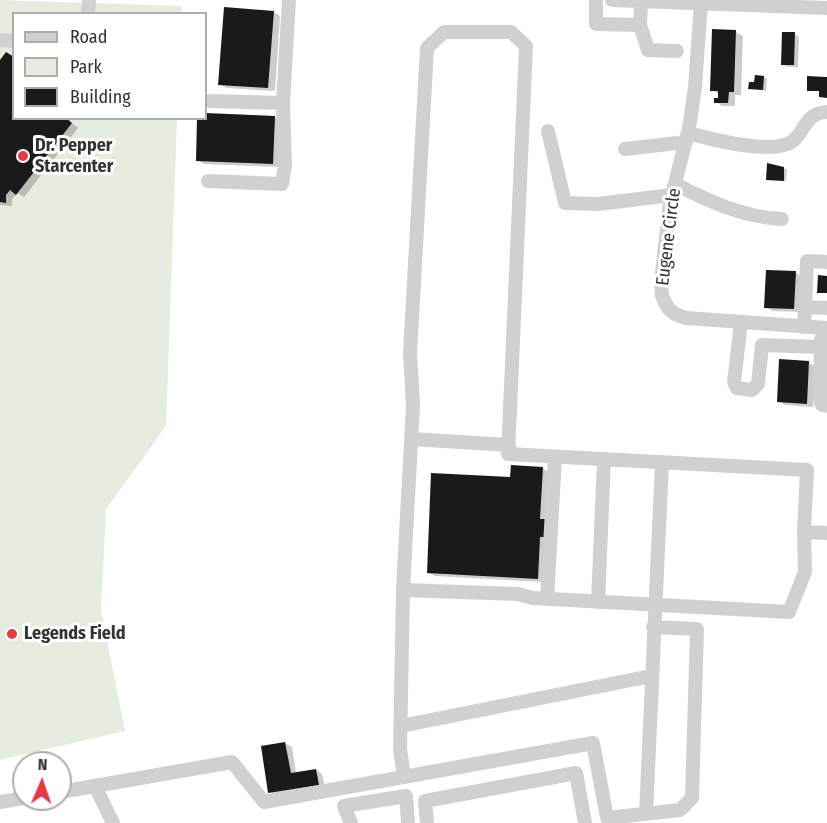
<!DOCTYPE html>
<style>
body{margin:0}
#map{position:relative;width:827px;height:823px;overflow:hidden;background:#fff;font-family:"Fira Sans Condensed",sans-serif}
canvas{display:block}
.legend{position:absolute;left:12px;top:12px;width:195px;height:108px;box-sizing:border-box;background:#fff;border:2px solid #adadad;margin:0;padding:8px 10px;list-style:none;font-size:18px;color:#333}
.legend li{display:flex;align-items:center;gap:12px;height:30px}
.legend b{width:30px;border:2px solid #adadad}
.north{position:absolute;left:12px;top:751px;width:60px;height:60px;box-sizing:border-box;background:#fff;border:2px solid #adadad;border-radius:50%;rotate:2deg;font-size:16px;font-weight:700;line-height:24px;text-align:center;color:#333}
.north::after{content:'';display:block;margin:auto;width:21px;height:27px;background:#e63946;clip-path:polygon(50% 0,100% 100%,50% 72%,0 100%)}
</style>
<div id="map">
<canvas width="827" height="823"></canvas>
<ul class="legend">
<li><b style="height:8px;background:#d0d0d0"></b>Road</li>
<li><b style="height:16px;background:#e6ecdf"></b>Park</li>
<li><b style="height:16px;background:#1a1a1a"></b>Building</li>
</ul>
<div class="north">N</div>
</div>
<script>
const ctx = document.querySelector('canvas').getContext('2d');
ctx.lineJoin = 'round';
function fill(path, color) { ctx.fillStyle = color; ctx.fill(path, 'evenodd'); }
function stroke(path, color, width, dash) { ctx.strokeStyle = color; ctx.lineWidth = width; ctx.lineCap = dash ? 'butt' : 'round'; ctx.setLineDash(dash || []); ctx.stroke(path); }
function drawText(font, color, halo, rows, align = 'center') {
  ctx.font = font + ' "Fira Sans Condensed",sans-serif'; ctx.lineWidth = 6; ctx.setLineDash([]); ctx.textBaseline = 'middle'; ctx.strokeStyle = halo; ctx.fillStyle = color; for (const [text, x, y, turn = 0] of rows) {
    ctx.save(); ctx.translate(x, y); ctx.rotate((+turn || 0) * Math.PI / 180); ctx.textAlign = isNaN(turn) ? turn : align; if (halo) ctx.strokeText(text, 0, 0); ctx.fillText(text, 0, 0); ctx.restore();
  }
}
const green = new Path2D(`
 M0,0L182,6L181,14H14V118L177,119L166,426L106,509L101,610L125,731L0,760Z`);
const shadow = new Path2D(`
 M274,12L280,16L275,91L227,88L220,84Z
 M714,31L736,32L743,36L741,95H735V106H722L716,102L720,99L719,94L712,90Z
 M794,34L799,37L798,67H787L782,64Z
 M0,62L14,118H66L78,128L24,197L17,193L12,199V206L0,205Z
 M764,77L767,79L766,91L750,88Z
 M206,115L275,117L281,121L279,167L204,164L197,160Z
 M784,168L787,170L786,181L767,179Z
 M796,273L802,277L801,312L773,311L766,307Z
 M809,363L815,366L813,407L785,405L778,401Z
 M542,468L549,472L544,582L435,576L428,573Z
 M285,743L292,747L296,774L316,770L322,774L325,788L277,796L270,792Z`);
const building = new Path2D(`
 M224,7L274,11L268,88L218,85Z
 M712,29L736,30L734,92H729L728,103H714V98H718V91H710Z
 M782,32H795L794,65H781Z
 M6,52L14,57V118H66L72,123L16,195L10,190L6,195V203L0,202V60Z
 M755,75L764,76L763,90L748,89L749,82H754Z
 M807,76L827,77V98L819,97V91H807Z
 M206,113L275,116L273,164L196,161L197,118H206Z
 M767,163L784,167V181L766,180Z
 M766,270L796,271L794,309L764,308Z
 M818,275L827,276V293H817Z
 M779,359L809,361L807,404L777,402Z
 M511,465L543,467L540,519H549L548,537H540L538,579L427,573L431,473L510,477Z
 M285,742L291,773L316,769L319,785L268,793L261,746Z`);
const minor = new Path2D(`
 M596,0V24L640,25L641,1
 M612,0L827,8
 M701,3L695,87L689,128L670,203L661,282L662,296L668,308L675,314L686,318L827,328
 M88,14L89,0
 M640,25L648,50L677,51
 M0,40L14,41
 M210,101L283,103
 M548,131L565,203L598,204L672,195
 M688,133C711,139 772,156 793,141C806,130 805,113 827,112
 M625,149L686,142
 M208,181L282,184L285,165L283,103L289,0
 M675,184C710,202 743,217 782,219
 M805,307L827,308
 M741,322L734,382L737,388L752,390L758,384L762,345L821,347
 M804,327L807,261L827,262
 M821,339L820,400L822,405L827,406
 M411,439L509,445
 M804,532L805,572L789,612L533,598L518,594L403,590L413,405L410,353L427,48L444,32H511L526,46L508,454L807,470L804,532L827,533
 M403,590L400,749L404,777
 M547,599L555,457
 M598,602L604,459
 M401,726L651,676
 M95,786L113,823
 M60,792L232,762L264,802L593,743L607,818L680,810L692,798L697,629L653,627
 M0,802L24,798
 M646,814L662,462
 M351,823L344,806L406,796L408,823
 M427,823L425,801L576,773L585,823`);
const markers = [
 [23,156,6,"#e63946"],
 [12,634,6,"#e63946"]
];
const poiNames = [
 ["Dr. Pepper",35,146],
 ["Starcenter",35,167],
 ["Legends Field",24,634]
];
const streetNames = [
 ["Eugene Circle",669,237,-83]
];
fill(green, '#e6ecdf');
fill(shadow, '#0003');
fill(building, '#1a1a1a');
stroke(minor, '#d0d0d0', 14);
for (const [x, y, r, color] of markers) { const dot = new Path2D(); dot.arc(x, y, r, 0, 2 * Math.PI); ctx.fillStyle = color; ctx.fill(dot); stroke(dot, '#fff', 2); }
drawText('bold 18px', '#333', '#fff', poiNames, 'left');
drawText('18px', '#333', '#fff', streetNames);
</script>
